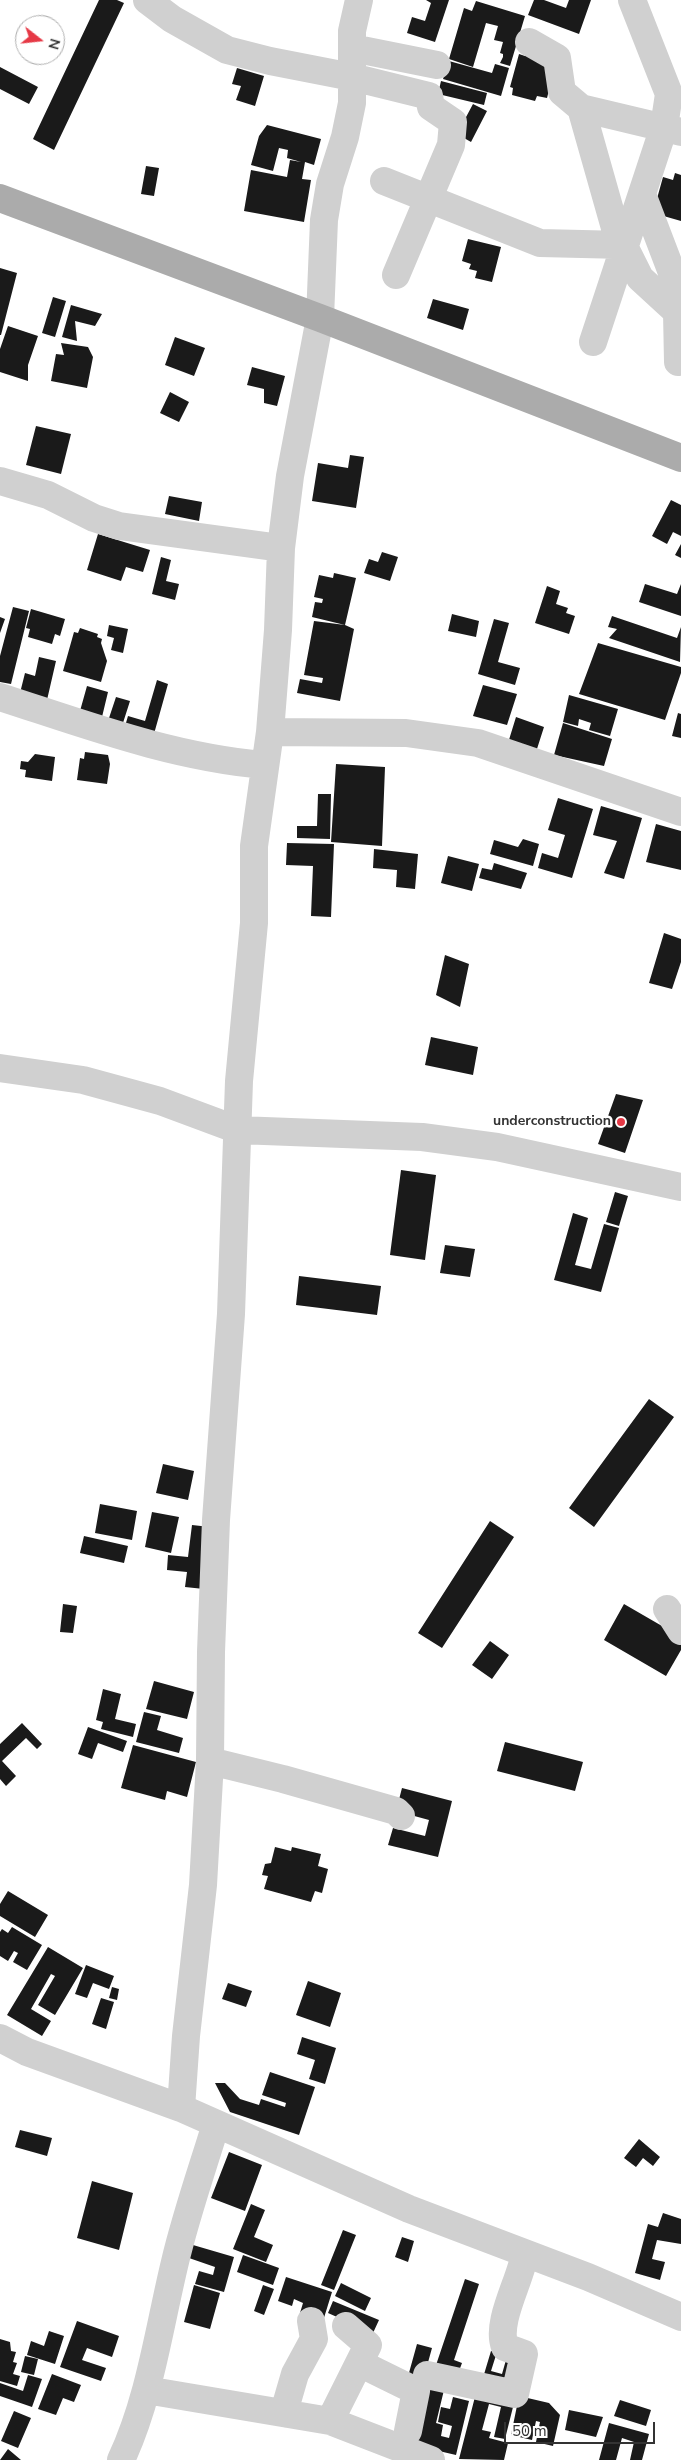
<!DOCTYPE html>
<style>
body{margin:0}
#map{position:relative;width:681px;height:2460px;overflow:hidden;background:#fff;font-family:"Nunito Sans",sans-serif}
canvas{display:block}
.north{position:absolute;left:15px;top:15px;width:50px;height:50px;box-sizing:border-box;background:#fff;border:1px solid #adadad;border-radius:50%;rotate:106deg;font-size:14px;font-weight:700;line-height:20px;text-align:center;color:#333}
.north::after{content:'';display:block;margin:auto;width:18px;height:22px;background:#e63946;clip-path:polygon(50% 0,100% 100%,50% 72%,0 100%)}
.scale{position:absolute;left:504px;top:2422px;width:151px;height:22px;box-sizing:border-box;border:2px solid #333;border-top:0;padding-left:6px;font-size:15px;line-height:18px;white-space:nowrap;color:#333;-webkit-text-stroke:4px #fff;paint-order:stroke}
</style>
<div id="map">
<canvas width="681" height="2460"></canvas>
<div class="north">N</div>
<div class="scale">50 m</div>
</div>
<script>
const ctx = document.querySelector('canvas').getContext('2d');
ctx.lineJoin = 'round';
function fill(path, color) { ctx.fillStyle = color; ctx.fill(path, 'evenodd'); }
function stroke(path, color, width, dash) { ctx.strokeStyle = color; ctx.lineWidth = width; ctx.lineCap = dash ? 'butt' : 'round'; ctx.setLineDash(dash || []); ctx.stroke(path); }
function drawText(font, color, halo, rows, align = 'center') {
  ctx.font = font + ' "Nunito Sans",sans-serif'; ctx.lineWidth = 5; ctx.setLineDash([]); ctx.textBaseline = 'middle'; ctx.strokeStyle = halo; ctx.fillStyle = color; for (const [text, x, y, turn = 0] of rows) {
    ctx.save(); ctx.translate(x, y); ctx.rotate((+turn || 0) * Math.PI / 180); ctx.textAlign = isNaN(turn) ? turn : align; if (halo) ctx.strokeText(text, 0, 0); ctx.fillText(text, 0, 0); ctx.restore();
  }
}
const building = new Path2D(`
 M99,0H117L124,3L54,150L33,139Z
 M426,0H449L435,42L407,33L412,17L425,21L431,3Z
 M534,0H544L566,8L569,0H591L579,34L528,15Z
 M476,1L525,16L510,66L500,63L503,57V54L500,53L503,42L494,40L498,26L486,23L473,67L449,59L464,8L472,11Z
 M528,53L554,70L547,98L537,96L535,101L512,95L513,88L510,87L519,54L525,56Z
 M449,61L492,73L495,64L509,68L501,96L443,79Z
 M0,67L38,87L29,104L0,89Z
 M237,68L264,76L255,106L236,100L241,86L232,84Z
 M441,81L487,93L484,105L438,94Z
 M473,104L487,111L471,142L457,134Z
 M267,125L321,139L314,165L305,162L302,179L311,180L304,222L244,211L251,170L287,177L290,160L301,162L287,158L288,150L279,148L273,171L251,165L259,136Z
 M146,166L159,168L154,196L141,194Z
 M675,173L681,175V221L653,213L663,177L673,180Z
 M468,239L501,247L492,282L475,278L477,271L469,269L471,264L462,261Z
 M0,268L17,273L1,335H0Z
 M53,297L66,301L55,337L42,333Z
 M433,299L469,309L463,330L427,318Z
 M71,305L102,314L95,326L75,321L77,341L62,337Z
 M8,326L38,336L28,365V381L0,372V349Z
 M175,337L205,348L194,376L165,365Z
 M61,343L88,347L93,357L87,388L51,381L56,354L64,355Z
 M252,367L285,376L277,406L264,403V389L247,385Z
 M170,392L189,402L179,422L160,413Z
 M36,426L71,434L61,474L26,465Z
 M350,455L364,457L356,508L312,501L318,463L348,468Z
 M169,496L202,502L199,521L165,514Z
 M671,500L681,505V536L673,532L667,544L652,536Z
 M98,534L150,550L143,572L126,567L121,581L87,570Z
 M681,544V558L675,555Z
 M382,552L398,557L390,581L364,573L369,559L378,562Z
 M161,557L171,560L166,581L179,584L175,600L152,594Z
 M334,573L356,578L345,625L312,617L315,602L322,603L323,599L314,597L319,575L333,578Z
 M645,584L677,594L681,584V616L639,602Z
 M547,586L560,591L556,604L568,608L566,613L575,616L569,634L535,623Z
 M13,607L29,611L11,684L0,682V656Z
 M31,609L65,619L60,636L55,634L52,644L28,637L30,629L26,628Z
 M452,614L479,621L476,637L448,631Z
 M612,616L677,638L681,627L680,662L609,638L617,629L608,627Z
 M0,617L5,619L0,633Z
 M494,619L509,623L498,662L520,668L515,685L478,674Z
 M314,621L345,625L354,629L340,701L297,693L300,679L322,683L323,678L304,675Z
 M109,625L128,629L123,653L111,650L114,638L107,636Z
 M80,628L98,634L97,637L102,639L101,643L107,661L101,682L63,671L74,632L78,633Z
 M598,643L681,667V673L665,720L579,694Z
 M39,657L56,661L47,700L20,693L25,673L35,676Z
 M157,680L168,684L152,741L123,733L128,716L145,721Z
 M483,685L517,694L507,725L473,716Z
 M87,686L108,692L102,717L80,711Z
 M569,695L618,709L610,736L589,730L591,723L579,719L578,726L563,722Z
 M116,697L130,701L122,726L108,721Z
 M678,713L681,714V738L672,736Z
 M516,717L544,727L536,752L508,743Z
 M563,723L612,739L604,766L554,755Z
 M85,752L108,755L110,764L107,784L77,780L80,758L84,759Z
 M35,754L55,757L52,781L25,777L26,770L20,769L21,761L28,762Z
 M336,764L385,767L382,846L331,842Z
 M318,794H331L330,839L297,838V826H317Z
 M558,798L593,809L572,878L538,868L542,853L558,858L565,835L548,830Z
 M601,806L642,818L624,879L604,873L617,841L593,835Z
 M656,824L681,831V870L646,862Z
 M523,839L539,844L533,866L490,854L494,840L518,847Z
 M287,843L334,844L331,917L311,916L313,866L286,865Z
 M374,849L418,854L415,889L396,887L397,870L373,868Z
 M448,856L479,864L472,891L441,883Z
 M494,863L527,873L521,889L479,878L482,868L492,870Z
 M664,933L681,939V962L672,989L649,983Z
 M445,955L469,964L460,1007L436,995Z
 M431,1037L478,1047L473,1075L425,1065Z
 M616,1094L643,1100L625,1153L598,1144Z
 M401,1170L436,1175L425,1260L390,1255Z
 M615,1192L628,1196L619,1226L606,1222Z
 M573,1213L588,1218L575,1265L591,1269L604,1224L619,1228L601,1292L554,1280Z
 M445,1245L475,1249L470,1277L440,1273Z
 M299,1276L381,1286L377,1315L296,1305Z
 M649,1399L674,1417L594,1527L569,1508Z
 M163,1464L194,1471L188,1500L156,1493Z
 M100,1504L137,1511L132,1540L95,1533Z
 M152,1512L179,1517L171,1553L145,1547Z
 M490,1521L514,1537L442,1648L418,1633Z
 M192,1525L210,1527L204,1589L185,1587L187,1572L167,1570L168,1555L188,1557Z
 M84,1536L128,1546L124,1563L80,1553Z
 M63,1604L77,1606L73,1633L60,1632Z
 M624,1604L681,1637V1650L666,1676L604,1640Z
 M490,1641L509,1655L492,1679L472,1665Z
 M154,1681L194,1692L187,1719L146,1709Z
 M103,1689L121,1694L115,1719L136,1724L133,1737L101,1729L103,1722L96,1720Z
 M144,1712L161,1716L157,1730L183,1738L179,1753L136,1742Z
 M22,1723L42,1744L37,1749L26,1738L2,1761L16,1776L6,1786L0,1779V1744Z
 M88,1727L127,1741L123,1752L98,1743L92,1759L78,1754Z
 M505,1742L583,1762L575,1791L497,1771Z
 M133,1745L196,1762L187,1797L167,1791L165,1800L121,1788Z
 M402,1788L452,1801L438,1857L388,1845L393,1828L425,1836L429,1820L396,1811Z
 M275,1847L291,1851L292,1847L321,1854L318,1866L328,1869L322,1893L315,1891L311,1902L264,1889L268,1876L262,1875L265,1864L271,1863Z
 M8,1891L48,1915L35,1937L0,1916V1904Z
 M12,1927L42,1945L27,1970L13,1962L18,1953L14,1951L8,1961L0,1956V1932L2,1929L8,1933Z
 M48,1947L83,1968L55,2015L38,2005L55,1976L51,1974L31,2009L51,2021L42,2036L7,2015Z
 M86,1965L114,1976L109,1989L93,1983L87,1998L75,1994Z
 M308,1981L341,1993L330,2027L296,2015Z
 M228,1983L252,1991L246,2007L222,1999Z
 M112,1987L119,1989L117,2000L109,1998Z
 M101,1998L114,2002L106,2029L92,2024Z
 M302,2037L336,2048L325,2084L309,2079L315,2060L297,2054Z
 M270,2072L315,2087L299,2135L230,2112L215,2083H225L240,2099L259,2105L261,2099L285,2107L286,2103L262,2095Z
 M20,2130L52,2138L47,2156L15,2147Z
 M639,2139L660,2157L653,2166L643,2158L636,2167L624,2158Z
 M229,2152L262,2165L245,2211L211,2198Z
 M92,2181L133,2193L119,2250L77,2238Z
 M251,2204L265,2210L254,2237L273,2245L266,2262L233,2249Z
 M663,2213L681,2219V2244L657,2240L652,2259L665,2262L660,2280L635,2273L648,2224L658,2227Z
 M343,2230L356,2235L334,2290L321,2285Z
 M402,2237L414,2241L408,2262L395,2257Z
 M193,2245L234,2257L224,2292L195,2284L199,2271L213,2275L215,2267L189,2258Z
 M243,2255L279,2268L273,2285L237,2272Z
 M286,2277L332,2292L323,2321L300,2313L303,2303L294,2299L292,2306L278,2301Z
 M465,2279L479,2284L454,2360L462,2363L456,2379L434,2371Z
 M341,2283L371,2298L365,2311L335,2296Z
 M194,2285L220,2293L210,2329L184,2322Z
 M263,2285L274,2289L264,2315L254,2311Z
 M333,2301L379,2320L373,2333L328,2313Z
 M77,2321L119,2336L112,2357L87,2348L82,2360L106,2368L101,2381L60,2367Z
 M49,2331L64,2336L55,2364L27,2355L31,2341L44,2346Z
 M0,2339L10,2342L11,2351L16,2352L13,2362L17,2363L13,2374L20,2376L17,2386L0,2381Z
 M417,2344L432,2348L422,2384L407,2380Z
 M491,2351L497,2352L491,2371L502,2374L506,2360H519L510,2390L482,2381Z
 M25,2356L38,2359L34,2375L21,2372Z
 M52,2374L81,2385L74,2402L63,2398L56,2415L38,2409Z
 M28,2375L42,2379L32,2407L0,2396V2383L23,2391Z
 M426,2387L444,2390L436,2423L443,2425L441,2436L449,2438L452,2426L438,2422L441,2407L450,2409L453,2397L469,2401L456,2455L413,2445Z
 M477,2389L515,2399L505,2439L494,2437L501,2407L489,2404L482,2430L491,2432L489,2438L508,2443L504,2460L459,2459Z
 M519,2396L549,2403L560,2415L553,2446L536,2442L540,2422L536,2421L532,2440L511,2435Z
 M620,2400L651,2410L646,2426L614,2416Z
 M569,2410L603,2417L596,2437L565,2430Z
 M14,2411L31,2418L18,2448L1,2441Z
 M609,2423L649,2434L642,2460H630L634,2442L622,2438L616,2460H599Z
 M8,2449L21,2460H0Z`);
const minor = new Path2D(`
 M147,0L172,19L227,50L270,61L352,77L429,96L431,107L453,122L451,145L396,275
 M529,42L557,58L562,92L581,108L681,132
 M352,48L437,65
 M581,108L615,228L640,278L677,312L678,362
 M384,181L540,243L624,245
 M642,194L679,291L677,312
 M593,342L664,127L669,94L632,0
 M0,481L48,495L94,518L119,526L281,548
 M0,697C87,725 172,757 264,765
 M270,732L406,733L478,743L681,812
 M0,1068L83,1080L160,1101L238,1130L422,1137L497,1147L681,1187
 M667,1609L681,1631
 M210,1761L283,1779L396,1811L401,1816
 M0,2038L27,2052L181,2108L409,2209L588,2277L681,2317
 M181,2108L186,2036L203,1885L210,1761L211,1652L216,1520L231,1314L239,1081L254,923V846L270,732L278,630L281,548L290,476L320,318L324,220L330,184L345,137L352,103V31L359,0
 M359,2363L416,2391L408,2431
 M427,2375L515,2394L524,2354L505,2347C495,2322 521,2280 525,2253
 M146,2390L330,2421L431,2460
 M288,2414L286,2405L295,2374L314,2339L311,2321
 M330,2421L368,2345L346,2326
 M121,2460C150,2398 159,2328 175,2262C186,2215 202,2170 216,2124`);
const major = new Path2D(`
 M0,198L320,318L681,458`);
const markers = [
 [621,1122,5,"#e63946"]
];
const poiNames = [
 ["underconstruction",611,1122]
];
fill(building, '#1a1a1a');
stroke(minor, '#d0d0d0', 28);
stroke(major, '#ababab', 28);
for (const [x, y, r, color] of markers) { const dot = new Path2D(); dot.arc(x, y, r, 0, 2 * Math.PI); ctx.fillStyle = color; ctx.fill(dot); stroke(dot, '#fff', 2); }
drawText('bold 14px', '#333', '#fff', poiNames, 'right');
</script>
